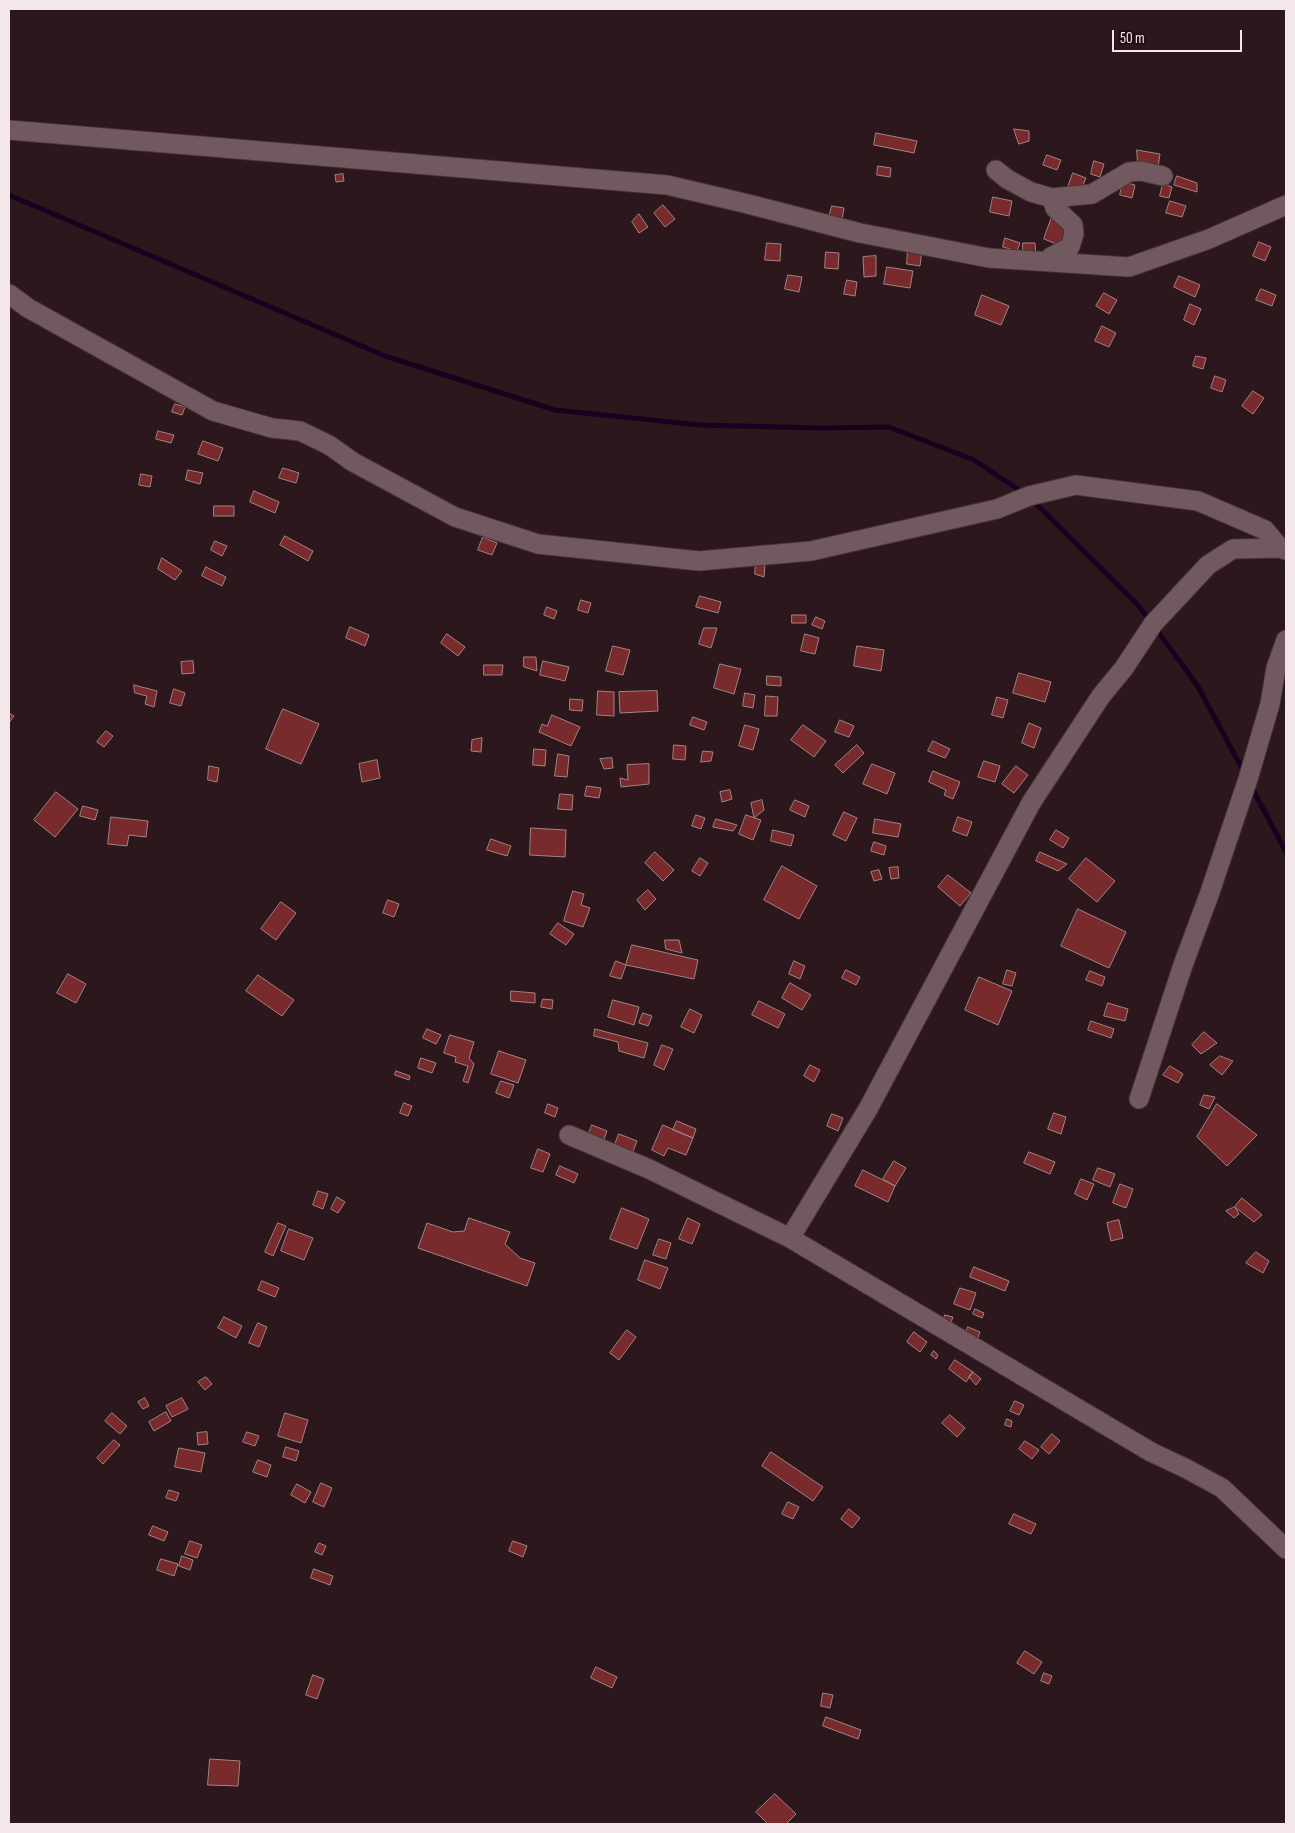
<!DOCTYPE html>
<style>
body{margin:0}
#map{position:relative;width:1295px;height:1833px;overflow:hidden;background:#2b171c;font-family:"Sofia Sans Condensed",sans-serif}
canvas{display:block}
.frame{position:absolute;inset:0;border:10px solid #f5e6e9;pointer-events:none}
.scale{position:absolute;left:1112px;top:30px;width:130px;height:22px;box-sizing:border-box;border:2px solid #f5e6e9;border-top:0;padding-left:6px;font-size:15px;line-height:18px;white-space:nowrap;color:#f5e6e9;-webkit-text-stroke:4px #210e13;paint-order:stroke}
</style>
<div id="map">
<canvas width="1295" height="1833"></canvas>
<div class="frame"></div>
<div class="scale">50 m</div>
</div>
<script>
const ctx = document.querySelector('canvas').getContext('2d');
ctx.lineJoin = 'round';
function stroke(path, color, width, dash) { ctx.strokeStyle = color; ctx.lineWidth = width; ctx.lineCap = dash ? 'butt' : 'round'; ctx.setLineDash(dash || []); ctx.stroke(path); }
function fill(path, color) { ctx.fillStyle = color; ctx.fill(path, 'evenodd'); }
const stream = new Path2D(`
 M9,195L385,356L555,410L700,425L821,428L889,427L974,460L1025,494
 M1033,501L1137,604L1151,622
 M1156,629L1197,685L1244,772
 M1251,786L1286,852`);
const building = new Path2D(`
 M1014,129L1029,131V141L1019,144Z
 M876,133L917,141L914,153L874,145Z
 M1137,150L1160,154L1158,167L1138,163Z
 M1047,155L1061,160L1057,170L1043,165Z
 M1094,161L1104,164L1100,177L1091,174Z
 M878,166L891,168L890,177L877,175Z
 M1073,173L1086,178L1080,192L1068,187Z
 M343,174L344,181L336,182L335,175Z
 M1177,176L1197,183V192L1174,185Z
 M1123,182L1135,185L1132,198L1120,195Z
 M1163,184L1172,187L1169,198L1160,196Z
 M993,197L1012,201L1009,216L990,212Z
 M1170,201L1186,206L1182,217L1166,213Z
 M663,205L675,219L665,227L654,213Z
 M832,206L844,208L842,220L829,217Z
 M639,214L648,227L639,233L632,222Z
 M1052,217L1069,224L1061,246L1044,239Z
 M1005,238L1020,243L1017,251L1003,247Z
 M1259,242L1271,247L1265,261L1253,256Z
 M767,243L781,244L780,261L765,260Z
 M1023,243H1035L1036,255H1023Z
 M908,248L922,250L920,266L907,264Z
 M826,252L839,253L838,269L825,268Z
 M876,256V276L864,277L863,257Z
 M887,267L913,271L910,288L884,284Z
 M788,275L802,277L799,292L785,289Z
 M1179,276L1200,285L1195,297L1174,287Z
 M847,280L857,282L855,296L844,294Z
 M1261,289L1276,295L1272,306L1256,300Z
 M1104,293L1117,300L1109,314L1096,306Z
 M982,295L1009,306L1001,325L975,315Z
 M1190,304L1201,309L1194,325L1184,320Z
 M1102,326L1116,333L1109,347L1095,341Z
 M1196,356L1206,358L1203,369L1193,366Z
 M1215,376L1226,380L1222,392L1211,388Z
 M1253,391L1264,398L1253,414L1242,406Z
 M175,404L185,407L182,415L172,412Z
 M158,431L174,435L171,443L156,439Z
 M203,441L223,448L218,461L198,454Z
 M283,468L299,473L296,483L279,478Z
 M188,470L203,473L200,484L186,480Z
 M141,474L152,476L150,487L139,485Z
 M254,491L279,502L275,513L250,502Z
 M214,506H234V516H214Z
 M285,536L313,551L308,561L280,545Z
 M483,537L497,543L492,555L478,550Z
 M215,541L227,546L222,556L211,550Z
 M162,558L182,571L175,580L158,569Z
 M756,564H765L764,577L755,574Z
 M206,567L226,577L222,586L202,576Z
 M700,596L721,602L718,613L696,607Z
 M581,600L591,603L588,613L578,610Z
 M547,607L557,611L554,619L544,615Z
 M792,615H806V623H792Z
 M816,617L825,621L822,629L812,625Z
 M350,627L369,635L365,646L346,638Z
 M704,628H717L711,648L699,644Z
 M447,634L465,647L458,656L441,643Z
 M805,634L819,638L815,654L801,651Z
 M613,646L630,650L623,675L606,671Z
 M857,646L884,650L881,671L854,666Z
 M524,657H536L537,671L524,667Z
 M193,661L194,673L182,674L181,662Z
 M543,661L569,667L565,681L540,675Z
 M720,664L741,669L734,694L714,688Z
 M484,665H503L502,675H484Z
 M1019,673L1051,682L1045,702L1013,693Z
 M767,676L781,677V686L767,685Z
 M134,685L157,691L154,707L145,704L147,696L135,693Z
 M174,689L185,693L181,706L170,703Z
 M598,691L614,692V716L597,715Z
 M657,691L658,711L620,713L619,692Z
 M745,693L755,695L753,708L743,706Z
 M766,696L778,697L777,716H765Z
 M997,697L1008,700L1003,718L992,715Z
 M570,699L583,700L582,711L570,710Z
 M283,709L319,724L301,764L266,749Z
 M9,713L14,716L9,723Z
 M552,715L580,727L571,746L539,732L542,724L547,726Z
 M693,717L707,722L704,730L690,725Z
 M840,720L854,726L849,737L835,732Z
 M1029,723L1041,728L1034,748L1022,743Z
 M745,725L759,729L753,750L739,746Z
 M803,725L826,741L814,757L791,740Z
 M106,731L113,736L104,747L97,742Z
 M482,738L481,752L471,751L472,740Z
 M933,741L950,749L945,758L928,751Z
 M674,745L686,746L685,760L673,759Z
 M857,745L864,753L843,773L835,765Z
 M534,749L546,750L545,766L533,765Z
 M703,751L713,752L711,761L701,762Z
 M558,754L569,756L567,777L555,776Z
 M612,758L613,768L604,769L600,759Z
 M377,760L380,778L362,782L359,764Z
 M984,761L1000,766L995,782L978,777Z
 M649,764V784L621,787L620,778L628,780L627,765Z
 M872,764L895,773L887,794L863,784Z
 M209,766L219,768L217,782L208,780Z
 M1016,766L1028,775L1014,793L1002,784Z
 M933,771L960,782L953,799L944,795L946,790L929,782Z
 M587,786L601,788L599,798L585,796Z
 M730,790L732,799L722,802L720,792Z
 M56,792L78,809L55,837L34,820Z
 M560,794L573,795L572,810L558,809Z
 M762,800L764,810L754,818L751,803Z
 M795,800L809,806L805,817L790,810Z
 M83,806L98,810L95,820L80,816Z
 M844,812L857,818L846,841L833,835Z
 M696,815L705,818L701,829L692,826Z
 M746,815L761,820L753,840L739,834Z
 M111,817L148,821L146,837L129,835L127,846L108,844Z
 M958,817L972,822L967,836L953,831Z
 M716,819L737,825L733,831L713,827Z
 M875,819L901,824L898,837L873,833Z
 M531,828L566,830L565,857L530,855Z
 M773,830L794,835L791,846L771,841Z
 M1056,830L1069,838L1063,848L1050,840Z
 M491,839L511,846L507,856L487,850Z
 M874,842L886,846L884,855L871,851Z
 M655,852L674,870L663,881L645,863Z
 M1040,852L1067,864L1058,871L1036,861Z
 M700,858L708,863L700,876L692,871Z
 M1086,858L1115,881L1097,902L1069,879Z
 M782,866L817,886L799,919L764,900Z
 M898,867L899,878L891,879L889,868Z
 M879,870L882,879L874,881L871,872Z
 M948,875L971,893L960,906L938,887Z
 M648,890L656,899L645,910L637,900Z
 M573,891L584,894L581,905L590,908L583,927L564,921Z
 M388,900L399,904L394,917L383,913Z
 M281,902L296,913L276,940L261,929Z
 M1078,909L1126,932L1109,968L1061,946Z
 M558,923L574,934L566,945L550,934Z
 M665,940H679L682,953L666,949Z
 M632,945L698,960L694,979L626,965Z
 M616,961L626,965L621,979L610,976Z
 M794,961L805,966L800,979L789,974Z
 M846,970L860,977L856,985L842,978Z
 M1007,970L1016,973L1012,986L1003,984Z
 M1090,971L1105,977L1102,986L1086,980Z
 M68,974L86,984L76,1003L57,993Z
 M258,975L294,1000L282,1016L246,991Z
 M979,977L1012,991L998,1025L965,1010Z
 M790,983L811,995L802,1010L782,998Z
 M511,991L535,993V1003L511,1001Z
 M543,999L553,1000L552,1009L541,1007Z
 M613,1000L639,1007L634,1025L608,1017Z
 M759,1001L785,1014L778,1028L752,1015Z
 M1108,1003L1128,1009L1125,1021L1104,1016Z
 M690,1009L702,1015L694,1033L681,1027Z
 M643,1013L652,1016L648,1026L639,1023Z
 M1091,1021L1114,1029L1111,1038L1088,1030Z
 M427,1029L441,1035L436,1044L423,1038Z
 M595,1029L648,1043L644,1058L619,1051L618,1042L594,1036Z
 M1204,1032L1217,1043L1201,1054L1192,1045Z
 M450,1035L474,1042L469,1058L474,1064L468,1083L463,1081L468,1066L455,1062L456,1057L444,1053Z
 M662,1045L673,1049L664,1070L654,1065Z
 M499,1051L526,1060L518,1083L491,1074Z
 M1220,1056L1233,1061L1222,1075L1210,1065Z
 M421,1058L436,1063L432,1073L418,1068Z
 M810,1065L820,1070L814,1082L804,1076Z
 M1170,1066L1183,1074L1178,1083L1163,1075Z
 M396,1071L410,1076L409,1080L395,1075Z
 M501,1081L514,1085L509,1098L496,1093Z
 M1204,1095L1215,1097L1209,1109L1200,1105Z
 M404,1103L412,1106L408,1116L400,1113Z
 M548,1104L558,1108L555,1117L545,1113Z
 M1217,1104L1257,1135L1227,1166L1197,1137Z
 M1054,1113L1066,1117L1061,1134L1048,1129Z
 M832,1114L843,1118L838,1131L827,1126Z
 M677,1121L696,1129L693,1138L673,1130Z
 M592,1125L607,1131L603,1142L588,1136Z
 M663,1125L693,1138L686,1155L668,1148L664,1156L652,1150Z
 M619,1134L637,1141L632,1154L614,1147Z
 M538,1149L550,1154L543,1172L531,1168Z
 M1029,1152L1055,1162L1050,1174L1024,1163Z
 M894,1161L906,1168L895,1186L883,1179Z
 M560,1166L578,1174L574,1183L556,1175Z
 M1098,1168L1115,1174L1110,1187L1093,1180Z
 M863,1170L895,1186L888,1202L855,1186Z
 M1081,1179L1094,1184L1087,1200L1075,1194Z
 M1120,1184L1133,1189L1126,1208L1113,1203Z
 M318,1191L328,1194L323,1209L313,1205Z
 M337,1197L345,1202L338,1213L331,1209Z
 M1242,1198L1262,1215L1254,1222L1235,1207Z
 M1235,1207L1239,1214L1234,1218L1226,1211Z
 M622,1208L649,1219L637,1249L610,1239Z
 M469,1218L510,1232L505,1244L520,1258L535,1263L527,1286L418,1248L427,1223L453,1232L464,1231Z
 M688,1218L700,1224L692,1244L679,1239Z
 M1119,1220L1123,1238L1111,1241L1107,1223Z
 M278,1223L286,1226L273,1256L265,1252Z
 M289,1229L313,1238L304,1260L281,1251Z
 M659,1239L671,1243L666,1259L653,1255Z
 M1256,1252L1269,1261L1263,1273L1246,1263Z
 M645,1260L668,1268L660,1289L638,1280Z
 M974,1267L1009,1281L1005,1291L970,1277Z
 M262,1281L279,1288L275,1297L258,1290Z
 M960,1288L976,1293L970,1310L954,1304Z
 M975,1309L984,1313L982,1318L973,1314Z
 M945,1315L953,1317L950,1325L943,1322Z
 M224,1317L242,1326L236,1338L218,1328Z
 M258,1323L267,1327L259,1347L249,1343Z
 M968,1327L980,1332L975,1345L962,1340Z
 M627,1330L636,1337L619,1360L610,1353Z
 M914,1332L927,1342L920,1352L907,1342Z
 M934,1351L938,1355L936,1359L931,1355Z
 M955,1360L973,1372L966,1382L949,1369Z
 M973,1372L981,1379L976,1385L969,1377Z
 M206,1377L212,1384L205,1390L198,1382Z
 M145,1398L149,1406L143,1409L138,1402Z
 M182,1398L188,1409L172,1417L166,1406Z
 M1015,1401L1024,1405L1019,1415L1010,1411Z
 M166,1412L171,1421L154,1431L149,1422Z
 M112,1413L127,1426L120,1434L105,1421Z
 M285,1413L308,1420L301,1443L278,1436Z
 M950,1415L965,1428L957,1437L942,1423Z
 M1007,1419L1012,1421L1011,1427L1005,1425Z
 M207,1432L208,1444L198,1445L197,1433Z
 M247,1432L259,1436L255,1446L243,1442Z
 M1052,1434L1060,1441L1049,1454L1041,1447Z
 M114,1440L120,1445L103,1464L97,1458Z
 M1025,1441L1039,1450L1032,1459L1019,1449Z
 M286,1447L299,1451L296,1461L283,1457Z
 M179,1448L205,1453L201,1472L175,1467Z
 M771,1452L823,1487L813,1501L762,1466Z
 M258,1460L271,1465L267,1477L253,1472Z
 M321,1483L332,1488L324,1507L313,1502Z
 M297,1484L311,1492L305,1503L291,1495Z
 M169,1490L179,1493L176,1501L166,1498Z
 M788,1502L799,1507L793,1519L782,1514Z
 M849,1509L860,1518L852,1528L841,1519Z
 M1014,1514L1036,1524L1031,1534L1009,1524Z
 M153,1526L168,1532L164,1541L149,1535Z
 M190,1541L202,1545L197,1558L185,1554Z
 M513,1541L527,1546L523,1557L509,1551Z
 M319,1543L326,1546L322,1555L315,1552Z
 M182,1556L193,1560L190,1570L179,1566Z
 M161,1559L178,1564L174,1576L157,1570Z
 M314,1569L333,1576L330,1585L311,1578Z
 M1025,1651L1042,1662L1034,1674L1017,1663Z
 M596,1667L617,1677L612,1688L591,1678Z
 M1044,1673L1052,1676L1049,1684L1041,1681Z
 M313,1675L324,1679L317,1699L306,1695Z
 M823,1693L833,1695L830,1708L821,1706Z
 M826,1717L861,1730L858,1739L823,1726Z
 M210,1759L240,1761L238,1786L208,1785Z
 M775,1794L796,1814L786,1824H768L756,1812Z`);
const minor = new Path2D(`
 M9,130L667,185L748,204L860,233L989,258L1129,267L1209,239L1286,205
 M996,170L1007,179L1031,192L1052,198L1092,194L1129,172L1141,171L1163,176
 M1047,261L1051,257L1070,247L1074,234L1073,225L1055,208L1052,198
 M9,294L28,308L213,411L272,428L300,431L329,445L353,462L455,517L538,544L699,561L811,551L997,509L1029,496L1076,485L1198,501L1265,530L1280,548
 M1139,1099L1183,965L1209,895L1248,779L1270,704L1276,668L1286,640
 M569,1135L649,1169L790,1238L1151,1452L1185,1468L1222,1488L1286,1549
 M790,1238L868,1109L1031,803L1101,696L1124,668L1153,624L1208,565L1233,549L1280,548L1286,550`);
stroke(stream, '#1a001f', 5);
fill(building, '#782a2c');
stroke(building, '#a18584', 1);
stroke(minor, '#443539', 21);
stroke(minor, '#72595f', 19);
</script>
